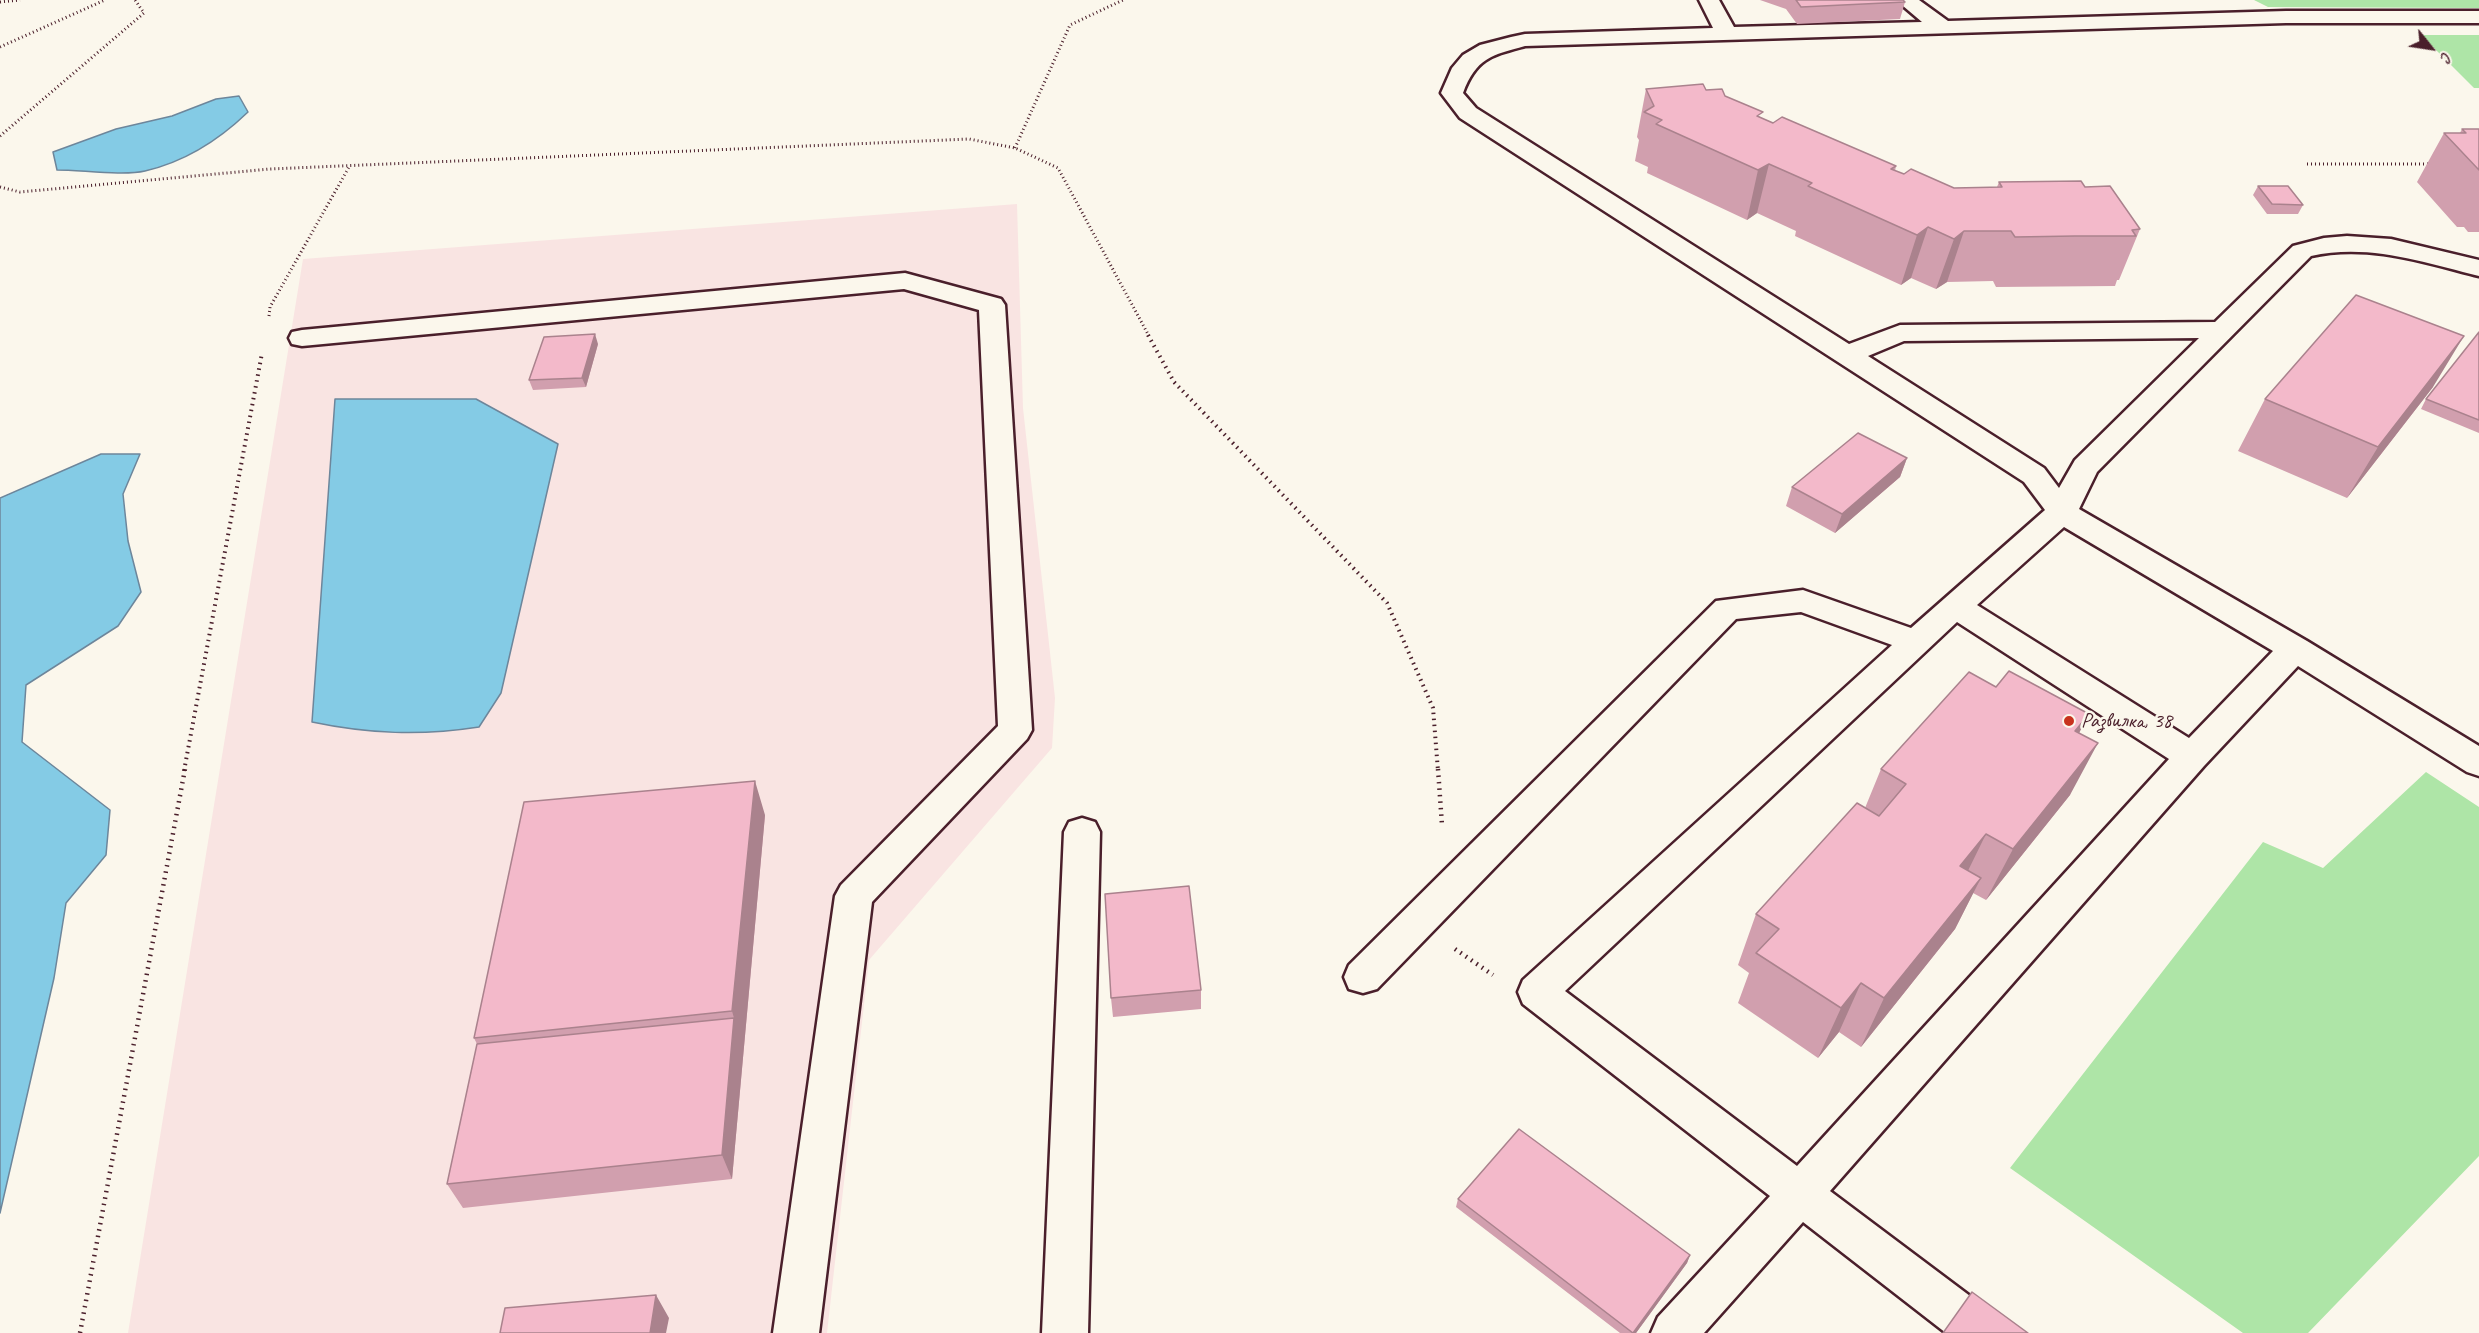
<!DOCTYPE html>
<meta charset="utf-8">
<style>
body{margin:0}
#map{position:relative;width:2479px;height:1333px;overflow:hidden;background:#fbf7ec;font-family:Caveat,sans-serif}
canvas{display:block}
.north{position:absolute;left:2401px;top:18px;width:60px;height:60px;-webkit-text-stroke:4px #fbf7ec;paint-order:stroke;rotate:120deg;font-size:16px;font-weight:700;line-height:24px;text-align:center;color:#4a1f2b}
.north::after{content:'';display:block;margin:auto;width:21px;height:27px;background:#4a1f2b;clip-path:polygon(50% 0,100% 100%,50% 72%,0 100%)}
</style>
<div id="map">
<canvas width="2479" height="1333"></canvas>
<div class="north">С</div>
</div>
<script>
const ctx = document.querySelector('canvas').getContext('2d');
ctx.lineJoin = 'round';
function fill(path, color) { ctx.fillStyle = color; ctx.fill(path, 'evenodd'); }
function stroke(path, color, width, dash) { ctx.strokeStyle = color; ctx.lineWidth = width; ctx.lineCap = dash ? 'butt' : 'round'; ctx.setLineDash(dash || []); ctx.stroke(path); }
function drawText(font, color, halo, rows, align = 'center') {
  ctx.font = font + ' Caveat,sans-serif'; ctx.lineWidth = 5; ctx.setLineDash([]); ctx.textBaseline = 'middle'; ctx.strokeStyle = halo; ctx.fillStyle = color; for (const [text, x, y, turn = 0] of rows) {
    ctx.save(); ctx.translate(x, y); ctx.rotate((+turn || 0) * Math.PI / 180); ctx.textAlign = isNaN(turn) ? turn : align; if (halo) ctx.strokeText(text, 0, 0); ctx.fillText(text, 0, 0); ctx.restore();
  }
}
const built = new Path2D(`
 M1017,204L1023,408L1055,698L1052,748L869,960L827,1333H128L303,259Z`);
const green = new Path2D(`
 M2254,0H2479V8L2268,7Z
 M2421,35H2479V88H2474Z
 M2426,772L2479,807V1156L2308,1333H2243L2010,1168L2263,842L2323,868Z`);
const water = new Path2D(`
 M239,96L248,112C220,139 184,162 145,171C123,176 81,170 57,170L53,152L116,129L172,116L216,99Z
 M335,399H476L558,444L501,693L479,727C421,736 369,734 312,722Z
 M101,454H140L123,494L128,541L141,592L118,626L26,685L22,742L110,810L106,855L66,903L54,978L0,1213V498Z`);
const pathFar2 = new Path2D(`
 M0,2L20,0
 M0,47L105,0
 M0,136L144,13L135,0
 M1015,148L1070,25L1123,0
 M2307,164H2430
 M0,187L20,192L270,169L969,139L1015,148L1058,168L1149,336
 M269,316L270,307L349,167`);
const pathFar1 = new Path2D(`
 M1148,335L1174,382L1387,603L1433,708L1438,771
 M184,771L262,353`);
const path = new Path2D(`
 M1438,769L1442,825
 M1455,949L1493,975
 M80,1333L185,769`);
const minor = new Path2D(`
 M1699,0H1719L1734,27L1922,22L1896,0H1919L1948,21L2286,11H2479V23H2286L1525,46C1492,55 1476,58 1463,93L1476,108L1849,344L1900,325L2215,322L2293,246L2324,238L2347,236L2391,239L2479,260V276C2423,262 2368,243 2311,256L2097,472L2079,509L2307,641L2479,746V776L2467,772L2298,666L2204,766L1830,1191L1998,1317L2005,1333H1946L1803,1222L1704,1333H1651L1658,1317L1770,1196L1523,1004L1518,992L1523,980L1892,645L1801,612L1736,619L1377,989L1363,993L1349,989L1344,977L1349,965L1716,601L1803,590L1911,628L2045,510L2024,482L1460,118L1441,93L1452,68L1463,55L1480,45L1511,37L1525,34L1713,28ZM2199,338L2075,460L2059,488L2044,468L1868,356L1904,341ZM2064,527L2273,651L2189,738L1977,605ZM1957,622L2169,759L1797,1166L1565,991Z
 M905,273L1001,299L1005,305L1032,730L1027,739L872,902L819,1333H773L835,896L841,885L998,726L979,310L904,289L302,346L292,344L289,338L292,332L302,330Z
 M1082,818L1095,822L1100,832L1088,1333H1042L1064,832L1069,822Z`);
const wall = new Path2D(`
 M1760,0H1903L1905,2L1900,19L1797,24L1786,9Z
 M1646,89L1706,90L1725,96L1762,118L1773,123L1896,166L1895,171L1904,174L1954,188L1997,187L1999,182L2085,187L2140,229L2119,280H2117L2115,286L1996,287L1993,281L1947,282L1936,289L1911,278L1901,285L1795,236L1796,231L1757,213L1747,220L1647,173L1648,167L1635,161L1639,140L1637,137Z
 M2462,129H2479V232H2468L2464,227H2457L2417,182L2444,133H2460Z
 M2258,186L2303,205L2298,214H2267L2253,195Z
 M2479,332V433L2421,409L2426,399Z
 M598,344L586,387L533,390L529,380Z
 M2433,387L2347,498L2238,451L2265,399Z
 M1907,458L1900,477L1835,533L1786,506L1792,487Z
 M2079,733L2070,795L1986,900L1973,893L1955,929L1861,1047L1839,1032L1818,1058L1738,1003L1749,973L1738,965L1756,914L1865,808L1881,769Z
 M765,815L732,1179L463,1208L447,1184L477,1044L474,1038Z
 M1201,990V1009L1113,1017L1111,998Z
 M1458,1199L1690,1255L1687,1263L1636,1333H1620L1456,1207Z`);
const shadedWall = new Path2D(`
 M1769,164L1757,213L1747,220L1758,170Z
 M1928,227L1911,278L1901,285L1917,235Z
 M1964,231L1947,282L1936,289L1954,239Z
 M595,334L598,344L586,387L582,378Z
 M2464,336L2433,387L2347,498L2378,447Z
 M1907,458L1900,477L1835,533L1842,514Z
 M2089,714L2062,766L2075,731Z
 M2098,743L2070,795L1986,900L2013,849Z
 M755,781L765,815L732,1179L722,1155L734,1018L732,1011Z
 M1986,834L1961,885L1960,866Z
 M1981,878L1955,929L1861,1047L1884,998Z
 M1861,983L1839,1032L1818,1058L1841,1008Z
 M1690,1255L1687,1263L1636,1333H1633Z
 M656,1295L669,1318L666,1333H650Z`);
const building = new Path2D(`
 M1796,0H1903L1905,2L1801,7Z
 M1703,84L1706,90L1722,89L1725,96L1763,112L1757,116L1773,123L1782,117L1896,166L1891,169L1904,174L1911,169L1954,188L2002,187L1999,182L2081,181L2085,187L2110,186L2140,229L2132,230L2136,236H2075L2015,237L2011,231H1964L1954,239L1928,227L1917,235L1808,186L1812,183L1769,164L1758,170L1656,124L1662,120L1644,112L1654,106L1646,89Z
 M2462,129H2479V170L2444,133H2466Z
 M2258,186H2288L2303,205L2272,204Z
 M2356,295L2464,336L2378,447L2265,399Z
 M2479,332V420L2426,399Z
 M595,334L582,378L529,380L544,337Z
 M1858,433L1907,458L1842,514L1792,487Z
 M2009,671L2089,714L2075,731L2098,743L2013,849L1986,834L1960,866L1981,878L1884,998L1861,983L1841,1008L1756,953L1779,929L1756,914L1857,803L1879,816L1906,784L1881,769L1969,672L1996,687Z
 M755,781L732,1011L474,1038L524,802Z
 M1189,886L1201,990L1111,998L1105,894Z
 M734,1018L722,1155L447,1184L477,1044Z
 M1519,1129L1690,1255L1633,1333L1458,1199Z
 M1972,1292L2028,1333H1943Z
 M656,1295L650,1333H500L505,1308Z`);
const markers = [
 [2069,721,6,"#c8321e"]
];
const poiNames = [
 ["Развилка, 38",2081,721]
];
fill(built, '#f9e4e2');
fill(green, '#aee5a7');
fill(water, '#84cbe5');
stroke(water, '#6d869b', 1.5);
stroke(minor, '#4a1f2b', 5);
stroke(pathFar2, '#4a1f2b', 3, [1, 3]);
stroke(pathFar1, '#4a1f2b', 4, [1.5, 4.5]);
stroke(path, '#4a1f2b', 4.5, [1.5, 5]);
fill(minor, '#fbf7ec');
fill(wall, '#d19fae');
fill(shadedWall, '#aa828d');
fill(building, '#f3b9ca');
stroke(building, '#aa828d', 1.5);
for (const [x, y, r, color] of markers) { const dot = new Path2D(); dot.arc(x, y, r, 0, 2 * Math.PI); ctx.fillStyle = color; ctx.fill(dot); stroke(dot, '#fbf7ec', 2); }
drawText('21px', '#4a1f2b', '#fbf7ec', poiNames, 'left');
</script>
